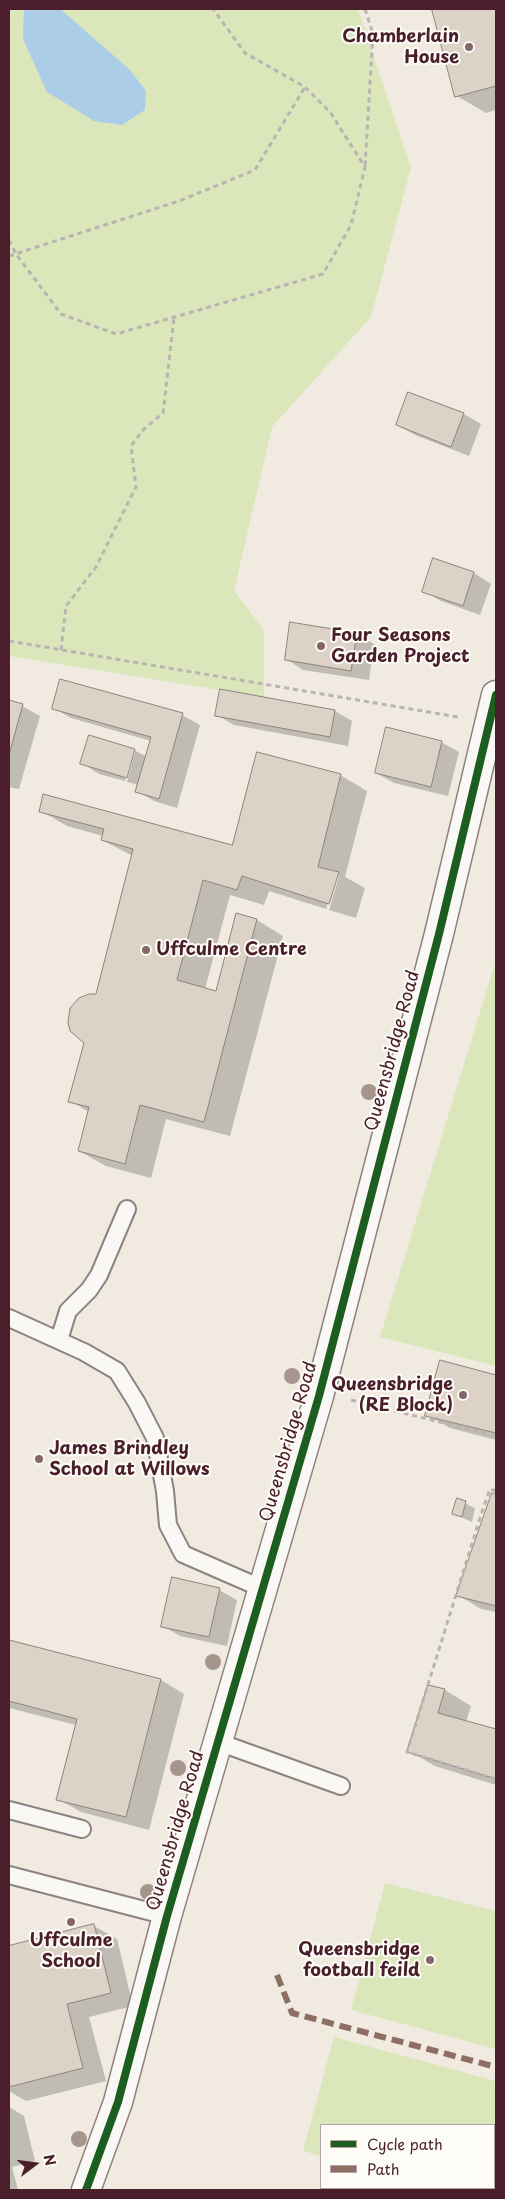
<!DOCTYPE html>
<style>
body{margin:0}
#map{position:relative;width:505px;height:2199px;overflow:hidden;background:#f0eae0;font-family:"Playpen Sans",sans-serif}
canvas{display:block}
.frame{position:absolute;inset:0;border:10px solid #4a1f2b;pointer-events:none}
.legend{position:absolute;left:320px;top:2124px;width:175px;height:65px;box-sizing:border-box;background:#fdfcf7;border:1px solid #b5a4a5;margin:0;padding:6px 9px;list-style:none;font-size:15px;color:#4a1f2b}
.legend li{display:flex;align-items:center;gap:10px;height:25px}
.legend b{width:25px;border:1px solid #b5a4a5}
.north{position:absolute;left:10px;top:2139px;width:50px;height:50px;-webkit-text-stroke:4px #fdfcf7;paint-order:stroke;rotate:75deg;font-size:14px;font-weight:700;line-height:20px;text-align:center;color:#4a1f2b}
.north::after{content:'';display:block;margin:auto;width:18px;height:22px;background:#4a1f2b;clip-path:polygon(50% 0,100% 100%,50% 72%,0 100%)}
</style>
<div id="map">
<canvas width="505" height="2199"></canvas>
<div class="frame"></div>
<ul class="legend">
<li><b style="height:6px;background:#1b5e20"></b>Cycle path</li>
<li><b style="height:6px;background:#8d6e63"></b>Path</li>
</ul>
<div class="north">N</div>
</div>
<script>
const ctx = document.querySelector('canvas').getContext('2d');
ctx.lineJoin = 'round';
function fill(path, color) { ctx.fillStyle = color; ctx.fill(path, 'evenodd'); }
function stroke(path, color, width, dash) { ctx.strokeStyle = color; ctx.lineWidth = width; ctx.lineCap = dash ? 'butt' : 'round'; ctx.setLineDash(dash || []); ctx.stroke(path); }
function drawText(font, color, halo, rows, align = 'center') {
  ctx.font = font + ' "Playpen Sans",sans-serif'; ctx.lineWidth = 4; ctx.setLineDash([]); ctx.textBaseline = 'middle'; ctx.strokeStyle = halo; ctx.fillStyle = color; for (const [text, x, y, turn = 0] of rows) {
    ctx.save(); ctx.translate(x, y); ctx.rotate((+turn || 0) * Math.PI / 180); ctx.textAlign = isNaN(turn) ? turn : align; if (halo) ctx.strokeText(text, 0, 0); ctx.fillText(text, 0, 0); ctx.restore();
  }
}
const green = new Path2D(`
 M9,9H358L411,168L371,317L272,427L234,591L264,630V697L9,656Z
 M496,960V1366L380,1337Z
 M385,1883L496,1911V2049L351,2010Z
 M334,2037L496,2081V2190H447L438,2188H494V2125H321V2156L303,2151Z`);
const water = new Path2D(`
 M24,9H60L65,13L130,70L146,91L145,110L122,125L94,121L47,92L23,39Z`);
const shadow = new Path2D(`
 M433,9H496V110L486,113L457,96Z
 M409,393L464,414L481,424L469,456L415,435L397,425Z
 M434,560L474,573L491,584L480,615L441,601L423,591Z
 M357,634L374,644L369,680L303,670L286,659Z
 M9,702L22,706L40,716L19,789L9,787Z
 M54,708L182,715L200,725L177,808L154,801L137,791L139,785L127,782L135,752H133L125,781L99,774L82,763L134,750L147,757L151,741L71,718Z
 M335,711L352,721L348,746L234,725L217,715Z
 M441,742L459,752L448,796L394,783L376,773Z
 M340,775L367,791L345,877L365,888L356,918L329,910L339,876H336L326,909L269,891L264,905L230,895L205,989L216,992L237,915L257,920L283,936L230,1136L166,1119L151,1178L106,1166L79,1151L89,1112L70,1101L133,856L102,840L103,836L67,826L41,811L233,847Z
 M441,1361L496,1376V1440L450,1428L427,1415Z
 M493,1494L496,1495V1612L481,1609L458,1595Z
 M458,1500L475,1508L472,1522L454,1514Z
 M219,1590L237,1600L227,1646L180,1636L163,1626Z
 M9,1641L161,1680L184,1694L149,1830L81,1812L58,1799L76,1725L9,1708Z
 M429,1686L445,1690L471,1706L466,1722L496,1730V1785L435,1766L409,1751Z
 M94,1926L117,1939L133,2006L89,2017L106,2081L26,2101L9,2091V1947Z
 M9,2107L24,2116L35,2161L12,2167L18,2190H9Z`);
const building = new Path2D(`
 M432,9H496V86L455,97Z
 M408,392L464,413L451,447L396,425Z
 M433,558L474,572L463,606L422,592Z
 M290,622L357,633L351,671L285,660Z
 M60,679L183,713L159,799L135,792L151,737L52,709Z
 M220,689L335,710L330,737L215,716Z
 M9,700L23,704L9,755Z
 M386,727L442,741L431,787L375,773Z
 M89,735L135,749L127,778L80,764Z
 M257,752L341,774L318,867L339,872L329,904L242,876L237,890L203,880L177,980L216,991L236,913L257,919L204,1122L140,1105L125,1164L78,1151L89,1107L68,1102L84,1043L70,1031L68,1022L70,1008L79,998L89,994H96L133,849L101,840L104,829L39,812L43,794L232,845Z
 M440,1360L496,1375V1433L425,1416Z
 M492,1493L496,1494V1606L456,1596Z
 M457,1498L466,1501L462,1517L452,1514Z
 M172,1577L220,1588L209,1637L161,1627Z
 M9,1640L161,1679L126,1817L56,1800L77,1719L9,1701Z
 M428,1685L445,1689L438,1713L496,1729V1779L407,1752Z
 M94,1924L111,1993L67,2004L83,2068L9,2087V1946Z`);
const path = new Path2D(`
 M365,9L373,34L365,166
 M9,240L16,254L61,314L116,334L323,274L351,225L365,167L330,112L305,87L245,53L213,9
 M9,256L179,201L255,170L305,87
 M9,641L458,717
 M61,650L66,606L96,567L136,487L131,446L143,430L163,413L174,318
 M351,1400L496,1436
 M496,1491L490,1489L480,1518L407,1752L496,1779`);
const lane = new Path2D(`
 M9,1318L84,1352L117,1371L137,1403L155,1438L165,1491L168,1525L183,1554L261,1588
 M59,1340L68,1311L89,1290L99,1275L127,1209
 M218,1742L341,1786
 M9,1810L82,1829
 M9,1875L167,1916`);
const secondary = new Path2D(`
 M86,2190L118,2102L167,1916L319,1396L439,934L496,695`);
const quiet = new Path2D(`
 M277,1975L292,2013L496,2067`);
const cycleway = new Path2D(`
 M86,2190L118,2102L167,1916L319,1396L439,934L496,695`);
const trees = [
 [369,1092],
 [292,1376],
 [213,1662],
 [178,1768],
 [148,1892],
 [79,2139]
];
const markers = [
 [469,47,5,"#84666a"],
 [321,646,5,"#84666a"],
 [146,950,5,"#84666a"],
 [463,1395,5,"#84666a"],
 [39,1459,5,"#84666a"],
 [71,1922,5,"#84666a"],
 [430,1960,5,"#84666a"]
];
const poiNames = [
 ["Chamberlain",459,37],
 ["House",459,58],
 ["Four Seasons",331,636,"left"],
 ["Garden Project",331,657,"left"],
 ["Uffculme Centre",156,950,"left"],
 ["Queensbridge",453,1385],
 ["(RE Block)",453,1406],
 ["James Brindley",49,1449,"left"],
 ["School at Willows",49,1470,"left"],
 ["Uffculme",71,1941,"center"],
 ["School",71,1962,"center"],
 ["Queensbridge",420,1950],
 ["football feild",420,1971]
];
const streetNames = [
 ["Queensbridge Road",393,1051,-75],
 ["Queensbridge Road",289,1442,-74],
 ["Queensbridge Road",176,1831,-74]
];
fill(green, '#dbe7ba');
fill(water, '#accde8');
fill(shadow, '#0003');
fill(building, '#dcd3c6');
stroke(building, '#8d8280', 1);
stroke(lane, '#8d8280', 20);
stroke(secondary, '#8d8280', 31);
stroke(path, '#b9b4b2', 3, [5, 4]);
stroke(lane, '#f9f8f5', 16);
stroke(secondary, '#f9f8f5', 28);
stroke(quiet, '#8d6e63', 6, [12, 6]);
stroke(cycleway, '#1b5e20', 8);
ctx.fillStyle = '#a6958c';
for (const [x, y] of trees) { ctx.beginPath(); ctx.arc(x, y, 8, 0, 2 * Math.PI); ctx.fill(); }
for (const [x, y, r, color] of markers) { const dot = new Path2D(); dot.arc(x, y, r, 0, 2 * Math.PI); ctx.fillStyle = color; ctx.fill(dot); stroke(dot, '#fdfcf7', 2); }
drawText('bold 18px', '#4a1f2b', '#fdfcf7', poiNames, 'right');
drawText('18px', '#4a1f2b', '#fdfcf7', streetNames);
</script>
